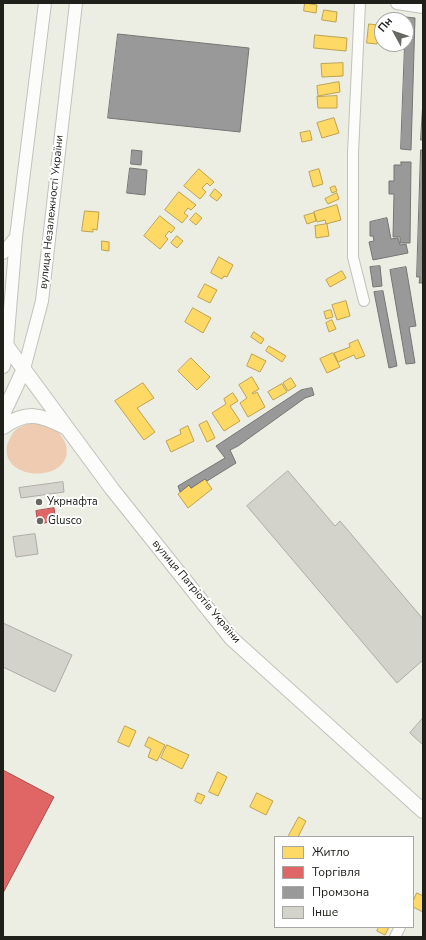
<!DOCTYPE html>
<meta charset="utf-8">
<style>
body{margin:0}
#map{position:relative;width:426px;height:940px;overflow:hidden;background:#eceee4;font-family:"Nunito Sans",sans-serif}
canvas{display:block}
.frame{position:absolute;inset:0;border:4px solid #20201a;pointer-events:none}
.legend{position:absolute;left:274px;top:836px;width:140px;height:92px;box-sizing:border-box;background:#fff;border:1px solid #a6a6a3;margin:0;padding:5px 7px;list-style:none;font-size:12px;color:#20201a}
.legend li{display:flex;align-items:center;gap:8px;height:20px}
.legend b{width:20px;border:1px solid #a6a6a3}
.north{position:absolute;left:374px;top:12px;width:40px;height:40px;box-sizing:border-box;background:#fff;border:1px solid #a6a6a3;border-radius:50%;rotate:310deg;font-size:11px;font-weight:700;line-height:16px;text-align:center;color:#20201a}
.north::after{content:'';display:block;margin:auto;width:14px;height:18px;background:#676861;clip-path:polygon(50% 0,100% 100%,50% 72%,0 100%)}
</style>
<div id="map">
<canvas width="426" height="940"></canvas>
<div class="frame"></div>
<ul class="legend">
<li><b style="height:11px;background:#ffd966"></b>Житло</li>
<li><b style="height:11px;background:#e06666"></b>Торгівля</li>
<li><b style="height:11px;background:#999"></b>Промзона</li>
<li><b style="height:11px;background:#d3d2cb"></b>Інше</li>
</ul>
<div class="north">Пн</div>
</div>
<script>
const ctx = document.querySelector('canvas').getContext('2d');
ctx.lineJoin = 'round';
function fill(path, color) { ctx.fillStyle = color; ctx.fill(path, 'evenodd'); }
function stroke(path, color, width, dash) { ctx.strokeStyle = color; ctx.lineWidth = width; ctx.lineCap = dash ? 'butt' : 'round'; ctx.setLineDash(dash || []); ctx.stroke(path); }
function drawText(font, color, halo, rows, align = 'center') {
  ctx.font = font + ' "Nunito Sans",sans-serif'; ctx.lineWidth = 4; ctx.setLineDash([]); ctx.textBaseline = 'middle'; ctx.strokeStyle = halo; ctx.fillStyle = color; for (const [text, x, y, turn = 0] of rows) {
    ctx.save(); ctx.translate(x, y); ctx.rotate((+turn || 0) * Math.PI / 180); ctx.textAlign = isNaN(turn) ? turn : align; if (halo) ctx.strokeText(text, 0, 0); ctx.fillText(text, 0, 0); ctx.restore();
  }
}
const green = new Path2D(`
 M32,423L54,427C58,432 64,438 66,445C75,483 0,483 7,445C14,429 15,428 32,423Z`);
const homes = new Path2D(`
 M305,3L317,5L316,13L304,11Z
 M324,10L337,12L336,22L322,20Z
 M369,24L379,25V31L382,32L381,37H378L377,44L367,43Z
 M315,35L347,38L346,51L314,48Z
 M343,63V76L322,77L321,64Z
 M339,82L340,92L318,96L317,86Z
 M337,96V108H318L317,97Z
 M334,118L339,133L322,138L317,123Z
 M310,131L312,140L302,142L300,133Z
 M199,169L214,182L210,186L207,183L202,188L206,192L200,199L184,186Z
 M319,169L323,184L313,187L309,172Z
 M335,186L337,191L332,193L330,188Z
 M215,189L222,195L217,201L210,196Z
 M179,192L196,205L191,210L188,208L184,213L188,216L182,223L165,210Z
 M337,193L339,199L328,204L325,199Z
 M337,205L341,220L326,224L325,220L317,222L314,212Z
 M85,211L99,212L97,230L93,229V232L82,231Z
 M196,213L202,218L196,225L190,220Z
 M314,213L316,221L307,224L304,216Z
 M160,216L175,228L171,233L169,231L165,236L168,239L160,249L144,236Z
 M327,224L329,236L316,238L315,226Z
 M177,236L183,241L177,248L171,243Z
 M102,241L109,242V251L102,250Z
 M219,257L233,265L227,277L224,276L222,279L211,273Z
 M342,271L346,278L330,287L326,280Z
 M205,284L217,290L210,303L198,297Z
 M346,301L350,316L337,320L332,305Z
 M193,308L211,318L203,333L185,322Z
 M331,310L333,317L326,319L324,312Z
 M332,320L336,329L329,332L326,323Z
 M254,332L264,339L261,344L251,337Z
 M358,340L365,356L356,359L354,355L338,362L334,353L350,347L349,344Z
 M269,346L286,356L282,362L266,351Z
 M333,353L340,367L327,373L320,359Z
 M252,354L266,361L260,372L247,366Z
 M191,358L210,377L197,390L178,371Z
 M252,377L259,389L252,393L253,394L257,392L265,407L248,417L240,403L247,398L239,385Z
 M291,378L296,386L288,391L283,383Z
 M143,383L154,398L137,408L155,432L144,440L115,401Z
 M282,384L287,392L273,400L268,392Z
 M233,393L238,401L230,406L240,421L224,431L212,413L226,404L224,399Z
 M207,421L215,438L207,442L199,425Z
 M188,426L194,441L171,452L166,441L181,434L180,430Z
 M205,479L212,489L188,508L178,494L189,485L191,488Z
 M125,726L136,731L129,747L118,742Z
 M149,737L165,745L157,761L148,757L151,749L145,746Z
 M167,745L189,755L182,769L161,758Z
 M218,772L227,777L218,796L209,792Z
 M198,793L205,796L201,804L195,801Z
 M257,793L273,801L266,815L250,807Z
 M299,817L306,821L298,837H288Z
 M417,893L423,896V912L413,907V902Z
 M379,927H389L385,935L377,931Z`);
const shops = new Path2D(`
 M54,508L56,521L38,524L36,511Z
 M3,770L54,797L3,893Z`);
const industry = new Path2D(`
 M406,17L415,18L411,150L401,149Z
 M118,34L249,48L240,132L108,118Z
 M423,100V140H421Z
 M132,150L142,151L141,165L131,164Z
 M421,150H423V283H419L420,277H417Z
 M401,162H411L410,243H400V237H393L394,194H389V181H394V165H401Z
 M130,168L147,170L145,195L127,193Z
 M387,218L391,239L398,238L400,245L406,244L408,253L373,260L369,242L374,241L373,236H370V222Z
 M380,266L382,286L373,287L370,267Z
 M406,267L416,326L409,327L415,363L406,364L390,270Z
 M383,291L397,366L389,368L374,292Z
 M312,388L314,395L305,398L238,446L230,450L236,463L207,481L205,479L191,488L189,485L180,492L178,486L225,458L216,446L301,390Z`);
const building = new Path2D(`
 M288,471L335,526L340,521L423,619V660L397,683L247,506Z
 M63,482L64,492L21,498L19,488Z
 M35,534L38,554L16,557L13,537Z
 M3,623L72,655L55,692L3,667Z
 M423,718V745L410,733Z`);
const minor = new Path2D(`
 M360,3L353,153V257L364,301
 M395,937L400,927`);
const tertiary = new Path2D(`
 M397,3L423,7
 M3,253L16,237
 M7,346L16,237L45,3
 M24,369L42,301L76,3`);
const secondary = new Path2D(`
 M3,341L112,489L231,638L423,811
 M3,366L7,346
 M3,414L24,369
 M3,427C27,410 41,415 65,427`);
const markers = [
 [39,502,4,"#676861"],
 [40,521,4,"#676861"]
];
const streetNames = [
 ["вулиця Незалежності України",52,212,-84],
 ["вулиця Патріотів України",196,592,50]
];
const poiNames = [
 ["Укрнафта",47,502],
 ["Glusco",48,521]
];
fill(green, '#eecbb1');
fill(homes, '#ffd966');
stroke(homes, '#bca24f', 1);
fill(shops, '#e06666');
stroke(shops, '#a6514f', 1);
fill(industry, '#999');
stroke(industry, '#757573', 1);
fill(building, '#d3d2cb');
stroke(building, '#acaba5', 1);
stroke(minor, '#c1c2bb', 12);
stroke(tertiary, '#c1c2bb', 14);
stroke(secondary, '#c1c2bb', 16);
stroke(minor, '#fcfcfb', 10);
stroke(tertiary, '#fcfcfb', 12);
stroke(secondary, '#fcfcfb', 14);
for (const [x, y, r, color] of markers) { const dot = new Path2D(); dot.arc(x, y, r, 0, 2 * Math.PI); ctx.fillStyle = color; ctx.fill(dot); stroke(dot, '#fff', 1.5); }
drawText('11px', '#20201a', '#fff', streetNames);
drawText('11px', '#20201a', '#fff', poiNames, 'left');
</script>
